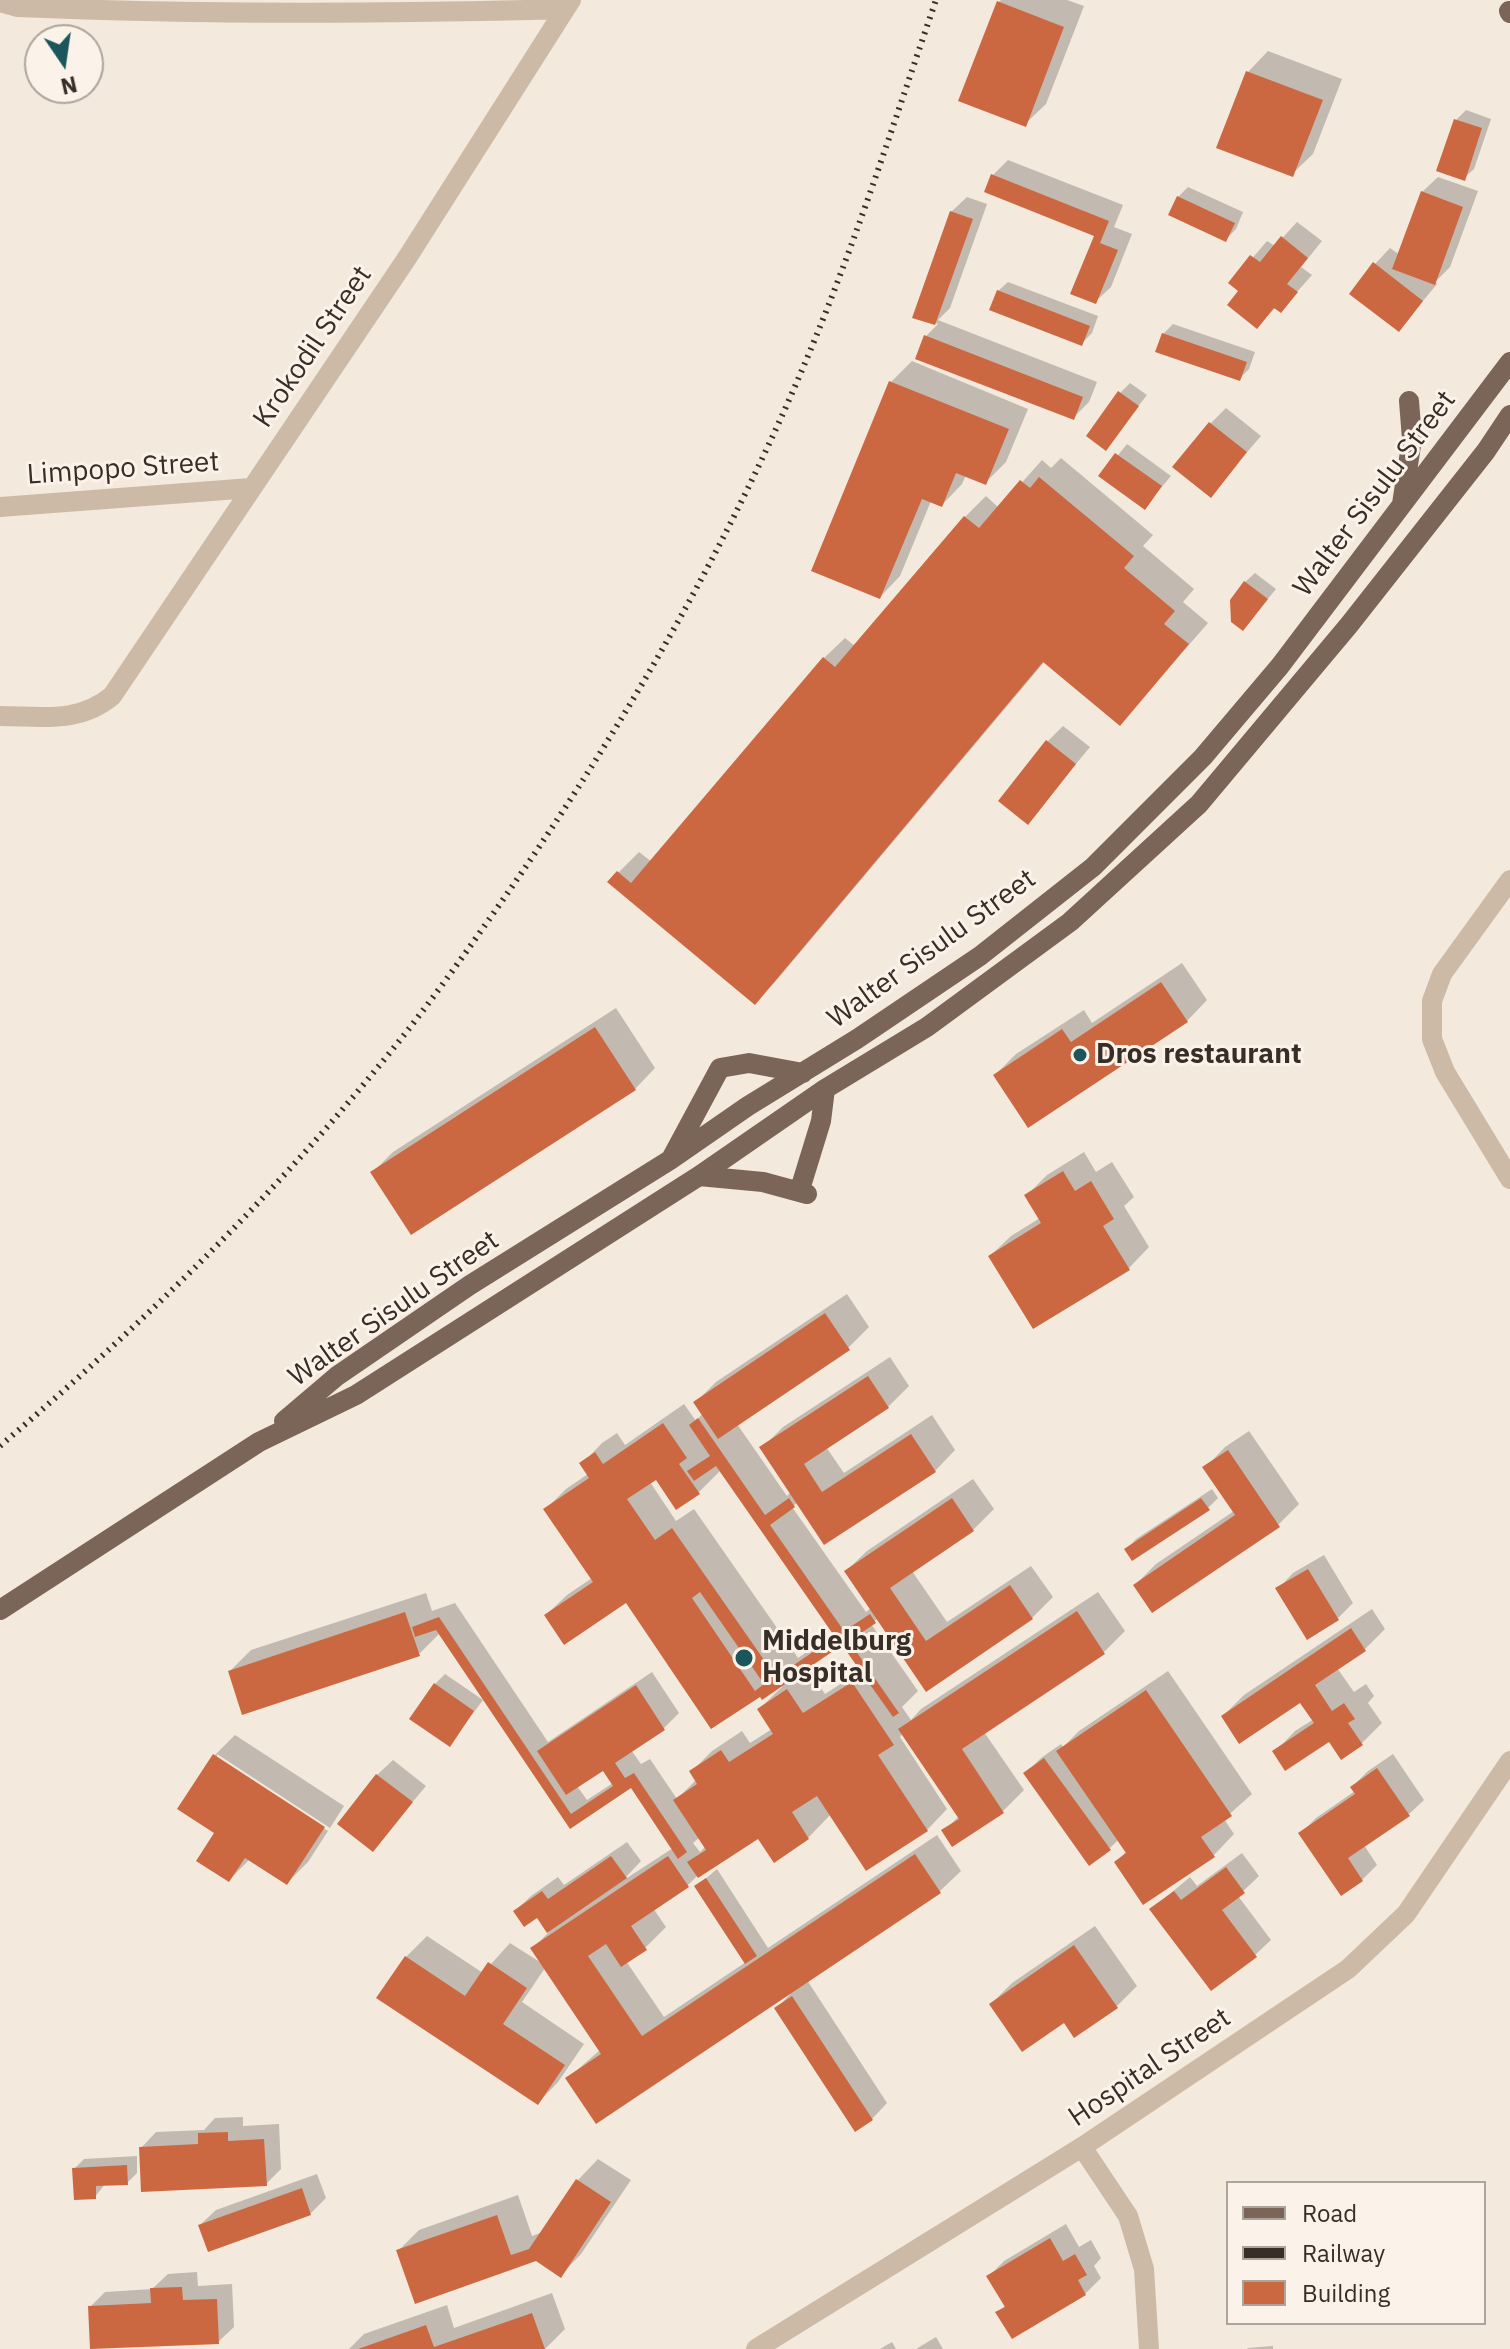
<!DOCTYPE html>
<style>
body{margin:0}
#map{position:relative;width:1510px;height:2349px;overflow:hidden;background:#f3e9dc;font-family:"IBM Plex Sans",sans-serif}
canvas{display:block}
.legend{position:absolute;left:1226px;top:2181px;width:260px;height:144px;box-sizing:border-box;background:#fbf3e9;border:2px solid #ada49c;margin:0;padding:10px 14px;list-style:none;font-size:24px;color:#382e28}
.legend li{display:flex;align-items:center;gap:16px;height:40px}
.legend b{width:40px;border:2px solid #ada49c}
.north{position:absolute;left:24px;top:24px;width:80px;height:80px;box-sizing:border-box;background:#fbf3e9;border:2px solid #ada49c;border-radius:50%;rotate:167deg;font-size:22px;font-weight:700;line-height:32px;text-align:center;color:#382e28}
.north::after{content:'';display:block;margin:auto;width:28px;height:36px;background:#1b565d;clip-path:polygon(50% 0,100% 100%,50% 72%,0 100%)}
</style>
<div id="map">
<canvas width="1510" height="2349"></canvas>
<ul class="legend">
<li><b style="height:10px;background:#7b6558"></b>Road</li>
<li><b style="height:10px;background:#382e28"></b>Railway</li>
<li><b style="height:22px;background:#cc6841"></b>Building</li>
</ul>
<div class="north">N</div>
</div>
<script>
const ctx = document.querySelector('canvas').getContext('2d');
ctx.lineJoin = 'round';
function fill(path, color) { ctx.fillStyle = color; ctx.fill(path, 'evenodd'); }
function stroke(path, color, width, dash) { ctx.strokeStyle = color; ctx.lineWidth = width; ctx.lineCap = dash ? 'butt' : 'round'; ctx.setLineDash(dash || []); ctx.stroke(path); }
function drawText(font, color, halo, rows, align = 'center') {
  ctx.font = font + ' "IBM Plex Sans",sans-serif'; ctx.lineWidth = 6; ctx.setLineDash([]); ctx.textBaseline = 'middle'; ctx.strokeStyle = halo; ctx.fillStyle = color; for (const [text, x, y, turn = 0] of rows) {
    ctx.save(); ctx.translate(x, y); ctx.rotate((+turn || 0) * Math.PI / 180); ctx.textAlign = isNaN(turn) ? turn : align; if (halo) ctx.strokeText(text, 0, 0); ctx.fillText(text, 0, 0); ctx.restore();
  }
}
const shadow = new Path2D(`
 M1001,0H1067L1084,6L1046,104L1025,124L998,3Z
 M1268,51L1342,79L1313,154L1292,174L1248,72Z
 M1466,110L1491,119L1474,169L1464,178L1456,120Z
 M1008,160L1123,205L1114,227L1132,234L1111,287L1095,302L1096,234L993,175Z
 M1438,177L1478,191L1450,267L1435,282L1437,284L1399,330L1375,264L1390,248L1400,255L1422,192Z
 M1188,187L1243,212L1236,229L1226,239L1178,197Z
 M967,197L987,204L950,308L938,320L1097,382L1089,402L1073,418L926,336L938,324L914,316L951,212Z
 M1297,222L1322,241L1301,267L1312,275L1281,310L1276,307L1257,326L1241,291L1231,283L1267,241L1275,246Z
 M1008,282L1098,316L1092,333L1082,343L998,291Z
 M1173,324L1255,352L1249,369L1239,379L1163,334Z
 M912,361L1028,409L1006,462L985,483L966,475L962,484L942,505L931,501L900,576L880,597L891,382Z
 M1130,383L1147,395L1106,448L1120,393Z
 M1226,408L1261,436L1210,495L1211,423Z
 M1127,444L1171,476L1145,507L1101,476Z
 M1061,458L1153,535L1143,546L1194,589L1183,602L1208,623L1120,724L1045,661L775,982L755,1002L618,873L639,852L652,862L824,658L845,638L856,647L965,517L986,496L999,508L1042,460L1051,468Z
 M1255,573L1276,589L1243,629L1245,582Z
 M1063,726L1090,747L1028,822L1047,742Z
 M1182,963L1207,1000L1187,1021L995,1075L1016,1054L1084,1010L1092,1023Z
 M616,1008L655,1068L635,1089L373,1172L393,1152Z
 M1084,1152L1096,1172L1112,1162L1134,1197L1124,1206L1149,1247L1129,1268L990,1256L1011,1236L1040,1218L1026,1196L1047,1175Z
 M847,1294L869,1327L848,1348L737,1424L787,1496L791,1492L762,1448L783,1427L890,1357L909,1386L888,1407L826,1447L844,1473L932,1415L955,1450L935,1471L798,1502L792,1507L866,1612L871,1608L846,1571L867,1551L973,1479L994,1509L973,1530L912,1571L947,1622L1031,1566L1053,1597L1032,1618L926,1689L878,1618L871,1624L918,1691L902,1707L911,1720L921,1709L1098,1592L1125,1631L1104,1652L984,1732L1024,1790L1003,1811L953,1845L944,1831L959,1816L903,1733L900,1737L947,1809L927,1830L831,1814L808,1838L774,1860L759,1836L698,1875L687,1886L653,1908L666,1927L645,1948L626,1961L664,2017L746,1962L697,1886L717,1869L768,1948L937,1835L961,1871L940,1891L807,1980L887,2103L872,2119L777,2008L792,1992L568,2078L600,2050L545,1968L522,2002L584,2044L558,2082L538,2103L406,1957L427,1936L483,1973L510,1943L543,1964L532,1949L549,1932L537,1916L515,1911L531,1896L558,1877L564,1885L627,1842L641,1861L626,1877L627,1878L673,1848L631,1785L570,1826L440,1633L418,1655L230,1671L251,1650L426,1593L432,1611L455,1603L548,1742L652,1672L679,1713L664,1728L631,1750L641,1764L650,1759L677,1799L697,1779L691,1772L712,1751L742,1731L750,1743L772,1729L759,1709L782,1687L781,1685L760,1694L712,1727L626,1600L546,1615L567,1595L592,1578L546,1509L566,1489L588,1474L582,1464L602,1443L617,1433L625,1445L684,1404L696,1421L703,1413L696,1402L716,1382ZM721,1470L835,1633L798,1658L694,1509L676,1521L650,1482L657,1477L698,1493ZM843,1642L862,1670L825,1694L807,1667ZM604,1768L613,1783L587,1800L577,1786ZM700,1837L706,1846L700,1852L693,1843Z
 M1249,1431L1299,1504L1278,1525L1135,1585L1156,1564L1234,1511L1205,1468L1225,1447Z
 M1212,1489L1218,1498L1208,1508L1127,1549L1136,1539Z
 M1324,1555L1353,1603L1338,1618L1278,1589L1293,1573Z
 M1372,1609L1385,1629L1365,1649L1337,1668L1354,1692L1366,1684L1374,1696L1368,1703L1382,1723L1361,1744L1329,1739L1275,1752L1295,1731L1314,1719L1301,1700L1223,1716L1244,1695Z
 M1168,1671L1252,1794L1224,1819L1234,1834L1214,1855L1116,1862L1127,1851L1119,1839L1110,1848L1025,1774L1041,1758L1061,1744L1063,1747L1079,1731Z
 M445,1674L483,1700L450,1744L435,1684Z
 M235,1735L344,1806L330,1828L217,1754V1758L328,1831L308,1862L287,1883L250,1859L229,1880L217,1832L215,1755Z
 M1393,1754L1424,1800L1408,1815L1364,1845L1377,1865L1362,1880L1301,1833L1316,1818L1355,1791L1352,1787L1368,1771Z
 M393,1760L426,1786L373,1849L377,1775Z
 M1242,1853L1259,1876L1238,1896L1271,1940L1255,1955L1152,1909L1190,1877L1197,1886Z
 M1095,1926L1137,1986L1117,2006L1064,2021L991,2004L1012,1983Z
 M243,2117V2126L279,2124L281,2169L266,2184L141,2148L156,2132L204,2130L215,2118Z
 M137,2156V2173L127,2183L105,2184L95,2197L74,2169L84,2159Z
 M598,2159L631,2180L581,2254L561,2275L537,2259L398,2251L419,2230L518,2195L532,2236L543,2232L578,2180Z
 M317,2174L326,2198L310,2214L200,2225L216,2210Z
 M1066,2224L1079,2247L1091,2240L1101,2258L1094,2266L1101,2278L1085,2294L1012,2336L998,2312L1006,2305L989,2276L1004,2261Z
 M197,2272L198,2286L232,2284L234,2327L218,2342L90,2307L105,2292L152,2289L168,2274Z
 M552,2293L565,2329L545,2349H349L364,2334L447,2305L454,2328Z
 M936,2337L943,2349H916Z
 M892,2342L896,2349H880Z
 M1273,2346V2349H1247L1248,2348Z`);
const building = new Path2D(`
 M997,1L1064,27L1026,127L958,101Z
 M1246,71L1323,100L1293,177L1216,148Z
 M1454,119L1482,128L1465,181L1436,171Z
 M991,174L1109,221L1100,243L1118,250L1096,304L1070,294L1094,236L984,192Z
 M1421,191L1463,207L1435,285L1392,269Z
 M1177,196L1235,223L1226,242L1168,215Z
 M950,211L973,219L935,325L912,318Z
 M1281,236L1308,258L1287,284L1298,292L1281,313L1274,308L1257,329L1227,305L1238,291L1228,283L1250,255L1260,262Z
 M1373,262L1423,301L1399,332L1349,294Z
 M997,290L1090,326L1082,346L989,310Z
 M1162,333L1247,362L1240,381L1155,352Z
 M924,335L1083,397L1074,420L915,359Z
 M889,381L1009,429L986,485L956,473L942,507L922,499L880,599L811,571Z
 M1118,391L1139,406L1106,451L1086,436Z
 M1209,422L1247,452L1211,498L1172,467Z
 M1115,453L1162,486L1145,510L1098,476Z
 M1039,477L1134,556L1124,568L1175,611L1164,624L1189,644L1120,726L1043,662L755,1005L607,882L617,871L631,883L823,657L835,667L964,516L979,528L1020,480L1030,488Z
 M1244,581L1268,599L1243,631L1231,622L1230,600Z
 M1046,740L1076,764L1028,825L998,801Z
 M1161,982L1188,1022L1028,1128L993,1075L1062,1029L1071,1042Z
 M595,1027L636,1090L411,1235L370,1172Z
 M1063,1171L1075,1191L1091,1181L1114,1219L1103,1226L1130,1270L1033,1329L988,1256L1041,1223L1024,1195Z
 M825,1313L850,1350L718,1439L693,1402Z
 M868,1376L889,1408L804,1464L822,1492L911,1434L936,1472L824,1545L759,1447Z
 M698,1418L765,1515L789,1498L795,1507L770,1525L844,1631L870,1614L876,1623L849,1641L899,1713L893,1717L842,1645L762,1700L760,1697L711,1729L626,1603L564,1645L544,1615L593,1582L543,1509L589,1478L579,1463L595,1452L603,1464L663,1423L687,1458L679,1464L700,1494L676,1510L656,1480L627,1499L655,1540L672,1528L776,1677L835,1637L716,1466L694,1481L687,1471L710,1456L689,1425ZM700,1592L764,1684L755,1691L692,1598Z
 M1228,1450L1280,1527L1152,1613L1133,1585L1235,1515L1202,1467Z
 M952,1498L974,1531L890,1588L926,1641L1010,1585L1033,1619L926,1692L844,1571Z
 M1201,1498L1210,1510L1132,1561L1124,1549Z
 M1308,1569L1339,1620L1307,1640L1275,1588Z
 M1077,1611L1105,1654L962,1749L1004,1813L952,1847L941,1830L959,1819L898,1729Z
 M405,1612L420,1656L242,1715L228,1671Z
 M439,1617L571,1814L613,1786L603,1771L566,1795L537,1751L636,1685L665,1730L615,1763L625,1778L634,1773L687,1852L678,1859L631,1788L570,1829L436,1630L415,1637L412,1627Z
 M1351,1628L1366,1651L1315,1685L1332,1711L1344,1703L1355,1719L1348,1723L1363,1745L1341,1760L1329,1742L1285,1771L1272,1751L1314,1723L1300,1703L1239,1744L1221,1716Z
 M852,1682L894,1745L878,1755L928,1831L866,1871L817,1796L792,1812L809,1839L774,1863L758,1839L698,1878L687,1862L706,1850L673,1800L697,1784L689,1771L721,1750L729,1762L773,1734L757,1709L787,1689L803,1713Z
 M434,1683L474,1711L450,1747L409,1719Z
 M1146,1690L1232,1816L1201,1837L1215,1857L1143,1905L1114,1862L1126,1853L1056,1751Z
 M213,1754L325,1827L287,1885L245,1858L229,1882L196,1861L214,1833L177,1809Z
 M1044,1758L1111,1850L1089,1866L1023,1773Z
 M1377,1768L1410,1816L1348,1858L1363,1881L1341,1896L1298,1833L1355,1794L1350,1787Z
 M376,1774L413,1802L373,1852L337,1824Z
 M915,1854L941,1893L596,2124L565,2078L601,2054L530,1948L668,1856L689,1887L631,1926L647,1950L621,1967L606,1944L588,1956L642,2036Z
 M611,1856L627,1878L547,1933L537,1918L524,1927L513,1911L542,1891L548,1899Z
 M1226,1867L1245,1893L1222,1910L1257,1957L1211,1991L1149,1909L1174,1891L1181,1900Z
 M706,1878L757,1956L745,1964L694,1886Z
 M1074,1945L1118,2008L1074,2038L1064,2023L1022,2052L989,2004Z
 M405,1956L465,1996L488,1962L527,1988L503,2024L565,2065L538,2105L376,1998Z
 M792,1996L873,2120L855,2132L774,2008Z
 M228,2132V2141L264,2139L267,2186L141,2192L139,2147L198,2144V2133Z
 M127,2165L128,2185L96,2186V2199L74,2200L72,2168Z
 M576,2179L611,2202L561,2278L536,2261L415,2304L396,2250L497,2215L511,2255L529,2249Z
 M302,2188L311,2215L208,2252L198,2225Z
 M1050,2238L1063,2261L1075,2254L1087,2275L1078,2280L1086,2295L1012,2339L995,2312L1005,2307L986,2276Z
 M182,2287L183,2300L217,2299L219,2344L90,2349L88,2306L151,2303L150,2288Z
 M532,2313L545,2349H358L426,2325L434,2347Z`);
const minor = new Path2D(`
 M0,2L18,7C200,15 382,14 565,9
 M0,507L251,488
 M0,716C41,716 78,724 112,696L407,258L571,0
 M1510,880L1442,974L1432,1001V1039L1445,1072L1510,1179
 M1082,2147L1128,2216L1144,2269L1149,2349
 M756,2349L1082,2147L1348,1969L1406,1914L1510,1761`);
const major = new Path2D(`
 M1509,11L1510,13
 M1402,504L1412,439L1409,401
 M671,1159L720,1068L749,1063L803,1073
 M699,1176L763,1182L807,1194
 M801,1186L821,1121L825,1089
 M284,1421L337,1376L470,1285L670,1160L748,1106L857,1039L980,956L1093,867L1203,757L1280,666L1510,362
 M0,1610L259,1442L356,1395L699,1176L825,1089L927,1027L1070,922L1199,804L1349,625L1486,451L1510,415`);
const rail = new Path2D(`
 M0,1446C136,1330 265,1205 378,1067C425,1011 467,951 509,891C624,725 726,550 805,363C855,245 894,122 936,0`);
const markers = [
 [1080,1055,8,"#1b565d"],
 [744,1658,10,"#1b565d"]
];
const streetNames = [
 ["Krokodil Street",313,347,-56],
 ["Limpopo Street",123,469,-4],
 ["Walter Sisulu Street",1375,494,-53],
 ["Walter Sisulu Street",932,949,-36],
 ["Walter Sisulu Street",394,1309,-35],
 ["Hospital Street",1150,2068,-34]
];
const poiNames = [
 ["Dros restaurant",1096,1055],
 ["Middelburg",762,1642],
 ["Hospital",762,1674]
];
fill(shadow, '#0003');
fill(building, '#cc6841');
stroke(minor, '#ccbaa7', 20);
stroke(major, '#7b6558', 20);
stroke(rail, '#382e28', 6, [2, 6]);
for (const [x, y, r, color] of markers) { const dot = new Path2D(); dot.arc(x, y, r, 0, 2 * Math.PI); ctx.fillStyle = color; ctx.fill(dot); stroke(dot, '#fbf3e9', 3); }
drawText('28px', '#382e28', '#fbf3e9', streetNames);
drawText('bold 28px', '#382e28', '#fbf3e9', poiNames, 'left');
</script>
